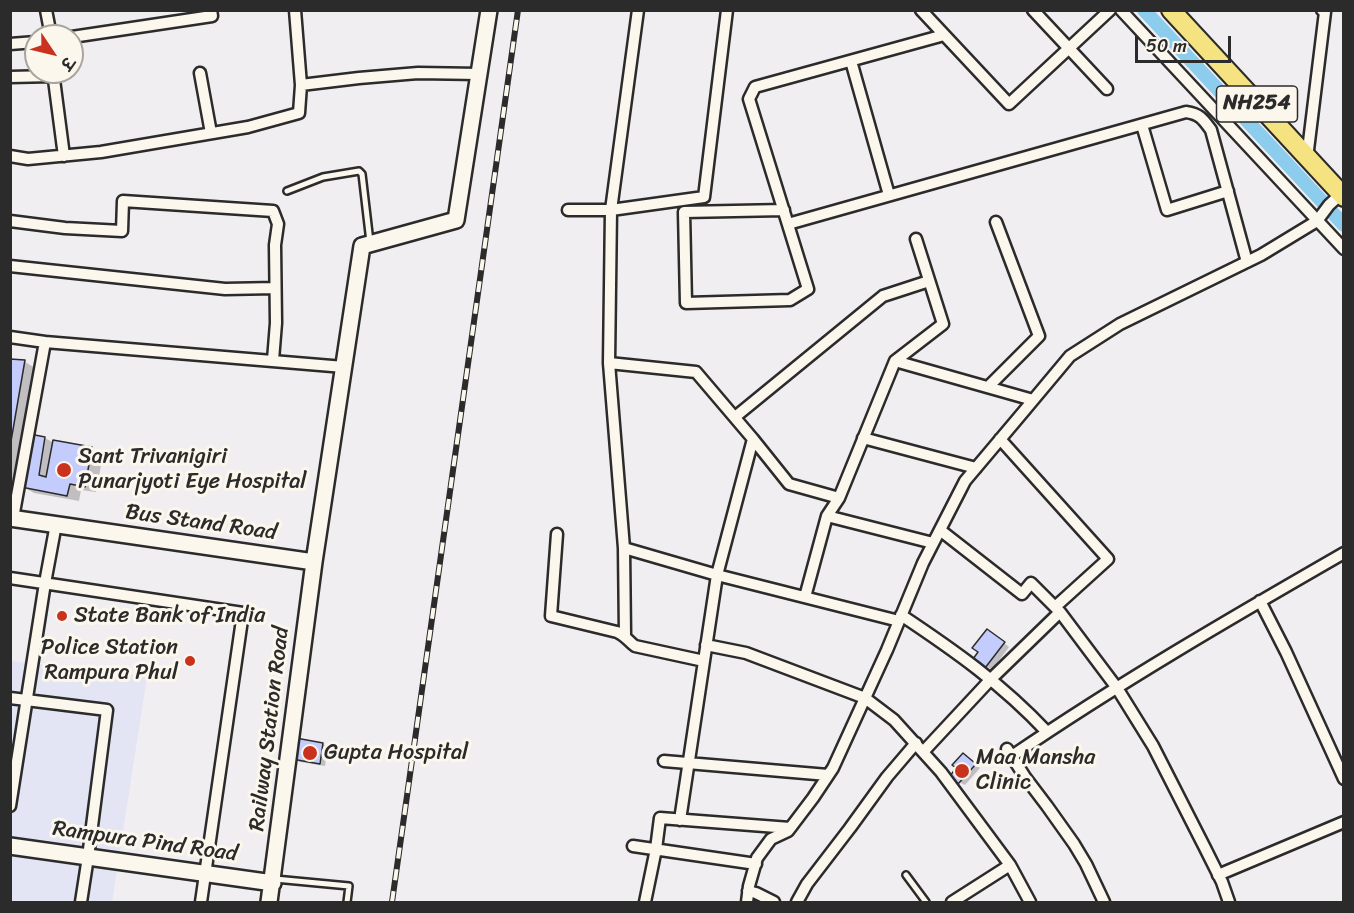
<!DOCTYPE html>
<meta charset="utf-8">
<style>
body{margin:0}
#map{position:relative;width:1354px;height:913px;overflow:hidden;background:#f0eef0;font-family:Sriracha,"Playpen Sans Deva",sans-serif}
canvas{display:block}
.frame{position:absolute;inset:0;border:12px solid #2b2b2b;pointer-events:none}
.north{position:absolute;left:24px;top:24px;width:60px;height:60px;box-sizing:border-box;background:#fbf7ec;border:2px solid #a8a59f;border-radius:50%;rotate:125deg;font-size:16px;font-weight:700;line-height:24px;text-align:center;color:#2b2b2b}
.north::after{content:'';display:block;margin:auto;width:21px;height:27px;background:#c8321e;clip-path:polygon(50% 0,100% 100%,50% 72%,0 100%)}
.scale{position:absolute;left:1135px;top:36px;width:96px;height:27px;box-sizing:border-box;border:3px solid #2b2b2b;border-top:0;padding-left:8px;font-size:18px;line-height:21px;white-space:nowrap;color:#2b2b2b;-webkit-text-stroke:4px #fbf7ec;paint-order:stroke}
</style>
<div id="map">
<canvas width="1354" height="913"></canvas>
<div class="frame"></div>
<div class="north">उ</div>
<div class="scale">50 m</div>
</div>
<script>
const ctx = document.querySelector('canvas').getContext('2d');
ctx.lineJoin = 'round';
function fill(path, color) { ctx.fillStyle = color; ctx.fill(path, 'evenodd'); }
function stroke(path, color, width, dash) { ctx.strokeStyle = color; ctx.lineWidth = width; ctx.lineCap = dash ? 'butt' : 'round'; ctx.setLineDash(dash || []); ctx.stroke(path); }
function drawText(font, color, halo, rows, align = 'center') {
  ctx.font = font + ' Sriracha,sans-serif'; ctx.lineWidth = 6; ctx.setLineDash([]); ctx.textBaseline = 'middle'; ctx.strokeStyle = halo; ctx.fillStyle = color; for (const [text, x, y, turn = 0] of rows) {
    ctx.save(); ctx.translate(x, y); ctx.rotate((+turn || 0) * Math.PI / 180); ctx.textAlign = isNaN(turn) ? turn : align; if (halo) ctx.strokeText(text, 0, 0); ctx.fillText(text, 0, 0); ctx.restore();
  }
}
const built = new Path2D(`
 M11,661L147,677L112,902H11Z`);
const shadow = new Path2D(`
 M10,360L25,362L37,369L16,489L10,488Z
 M32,436L45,438L54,443L91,448L103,455L96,492L81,490L79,501L34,493L22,486Z
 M993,634L1009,647L992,670L975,658Z
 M323,744L328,747L325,766L300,762L294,759Z
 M963,754L980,768L965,785L959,782Z`);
const canal = new Path2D(`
 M1144,10L1344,225`);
const building = new Path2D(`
 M10,359L25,360L10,447Z
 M30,434L45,437L39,475L46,477L53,440L92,447L85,487L70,484L67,496L21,487Z
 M987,629L1005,642L985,668L973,659L978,652L972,648Z
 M296,738L323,743L320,764L292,759Z
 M963,753L976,764L958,784L950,776L956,768L952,765Z`);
const lane = new Path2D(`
 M287,191L323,177L359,171L362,174L370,242
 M906,875L926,902
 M275,879L349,886L347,902`);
const street = new Path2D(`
 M46,10L51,36
 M921,10L1009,104L1110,10
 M1033,10L1107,89
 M1121,10L1344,249
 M72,37L212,16L211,10
 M10,44L36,42
 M851,61L889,195
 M53,72L64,156
 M200,73L211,133
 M10,77L53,76
 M301,85L359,78L418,73L479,74
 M1142,125L1167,210L1228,191
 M10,156L28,159L101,152L248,127L299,113L301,85L295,10
 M1307,158L1325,12L1322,10
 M568,210H611L704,197L727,10
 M784,210L684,212L686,303L790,300L808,289L749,99L755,87L944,35
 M10,221L65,228L122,231L123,201L273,211L278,224L275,245L276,323L273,360
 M788,224L1186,112C1200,114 1203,119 1211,130L1247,262
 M10,266L225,289L275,288
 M10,337L45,342L344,367
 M895,361L943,324L916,239
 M609,363L696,372L753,439
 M988,387L1039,336L996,222
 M735,417L883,296L929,281
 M863,438L976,468
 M1000,439L1108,559L1055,607
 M827,516L933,543
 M13,518L45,342
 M940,530L1022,594L1031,583L1060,612L1117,688L1153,746L1205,848L1222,882L1229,902
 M557,534L551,616L617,632C625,635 628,641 635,646L704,661
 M624,548L717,575L899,621
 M10,578L243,613L201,902
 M805,597L827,516L839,498L895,361L1033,400
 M1260,601L1286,652L1344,779
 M901,615C955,651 1002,684 1047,732
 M625,636L624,548L609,363L611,210L638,10
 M706,645L746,653L865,698L894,720L941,772L1010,865L1030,902
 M10,698L107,710L88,857L81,902
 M1007,749L1025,777L1047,806L1074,844L1086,864L1104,902
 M923,752L991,679L1060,612
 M1012,756C1119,683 1231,618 1344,553
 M664,761L828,775
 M10,806L45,583L56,524
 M680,820L717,575L753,439L789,484L839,498
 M633,846L756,864
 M1218,875L1344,822
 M748,891L756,893L774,902
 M645,902L656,849L660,818L790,828
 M747,902L749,886L757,858L771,839L788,831L813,798L833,768L887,650L923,563L965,481L1024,411L1070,356L1120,324L1261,255L1317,221L1329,205L1341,194
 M797,902L807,884L850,828L887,777L916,743
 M952,902L1010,865`);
const secondary = new Path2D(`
 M10,518L314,562
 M10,846L273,883
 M269,902L314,562L362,246L456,220L489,10`);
const highway = new Path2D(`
 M1171,10L1344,197`);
const rail = new Path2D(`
 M392,902L518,10`);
const markers = [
 [64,470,8,"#c8321e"],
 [62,616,6,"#c8321e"],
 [190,661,6,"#c8321e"],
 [310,753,8,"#c8321e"],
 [962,771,8,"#c8321e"]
];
const shields = [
 [1257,104,81]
];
const shieldNames = [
 ["NH254",1257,104]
];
const poiNames = [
 ["Sant Trivanigiri",78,457],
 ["Punarjyoti Eye Hospital",78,482],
 ["State Bank of India",74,616],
 ["Police Station",178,648,"right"],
 ["Rampura Phul",178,673,"right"],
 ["Gupta Hospital",324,753],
 ["Maa Mansha",976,758],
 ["Clinic",976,783]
];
const streetNames = [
 ["Bus Stand Road",201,523,8],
 ["Railway Station Road",270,729,-83],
 ["Rampura Pind Road",145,842,8]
];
fill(built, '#e3e4f4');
fill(shadow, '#0003');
stroke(canal, '#8ccded', 14);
fill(building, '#c4ccfe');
stroke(building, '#2b2b2b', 1.5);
stroke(lane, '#2b2b2b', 10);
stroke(street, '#2b2b2b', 15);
stroke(secondary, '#2b2b2b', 20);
stroke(highway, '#2b2b2b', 22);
stroke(lane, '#fbf7ec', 5);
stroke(street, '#fbf7ec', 10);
stroke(secondary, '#fbf7ec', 15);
stroke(highway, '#f5e382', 18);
stroke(rail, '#2b2b2b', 6);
stroke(rail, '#fbf7ec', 4, [11]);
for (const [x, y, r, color] of markers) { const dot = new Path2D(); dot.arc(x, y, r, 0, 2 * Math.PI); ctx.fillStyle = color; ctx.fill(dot); stroke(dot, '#fbf7ec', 2); }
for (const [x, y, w] of shields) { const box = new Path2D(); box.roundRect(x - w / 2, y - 18, w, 36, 4.5); ctx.fillStyle = '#fbf7ec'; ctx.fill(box); stroke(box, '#2b2b2b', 1.5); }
drawText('bold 21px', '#2b2b2b', null, shieldNames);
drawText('22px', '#2b2b2b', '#fbf7ec', poiNames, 'left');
drawText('22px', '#2b2b2b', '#fbf7ec', streetNames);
</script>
